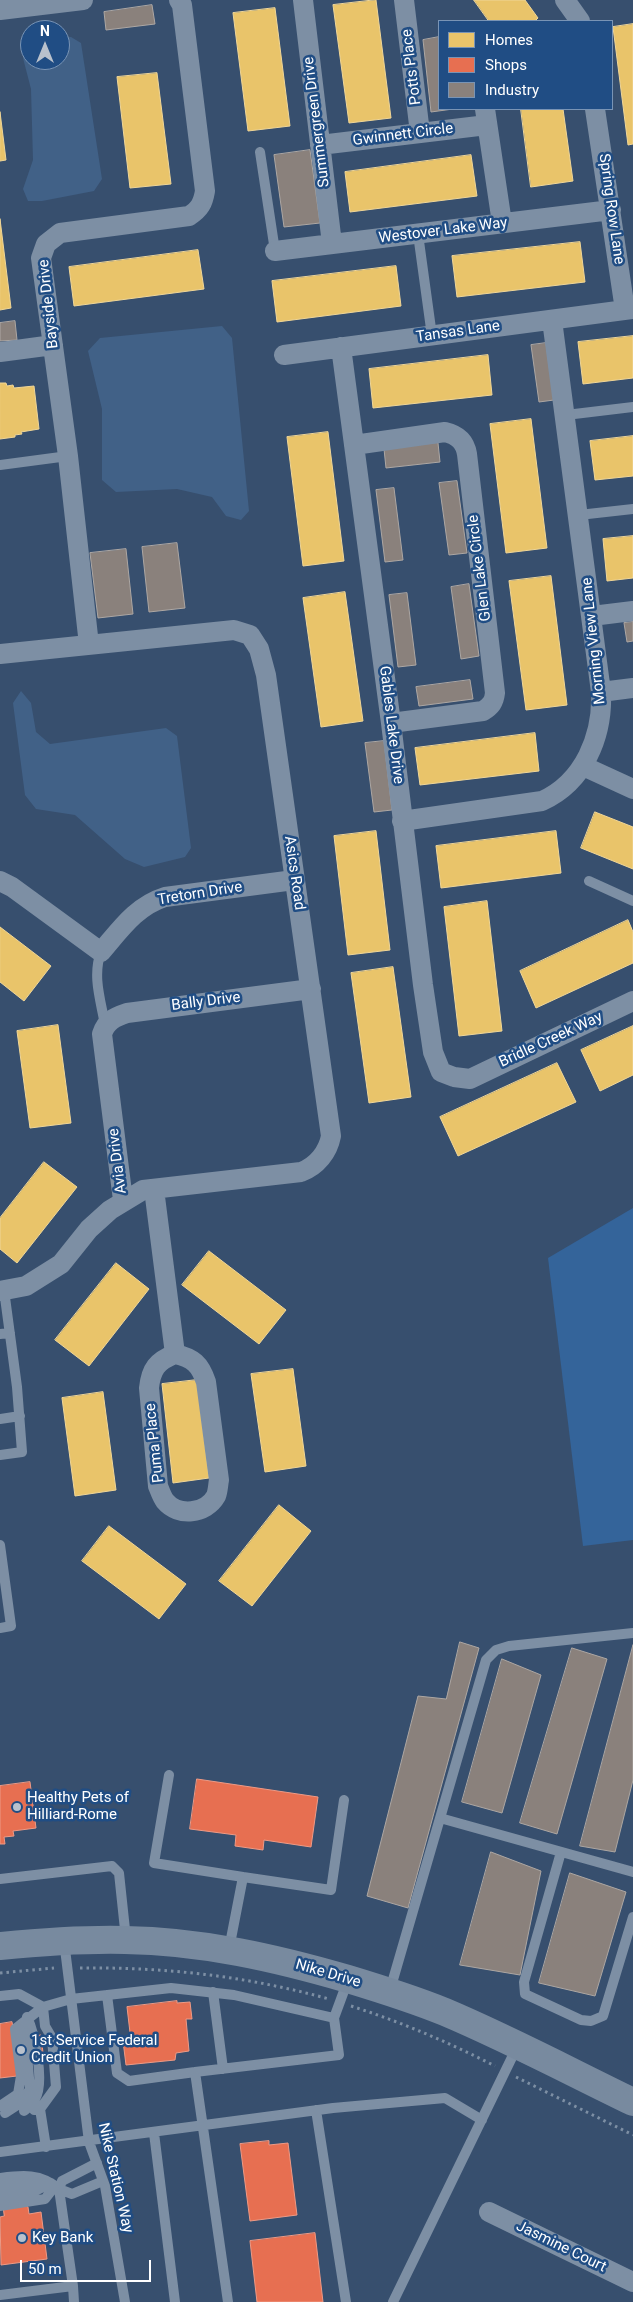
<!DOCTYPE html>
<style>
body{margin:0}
#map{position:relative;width:633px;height:2302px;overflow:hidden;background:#374f6e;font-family:Roboto,sans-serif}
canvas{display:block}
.legend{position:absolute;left:438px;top:20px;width:175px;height:90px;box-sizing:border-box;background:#204d84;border:1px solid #7994b5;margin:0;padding:6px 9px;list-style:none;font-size:15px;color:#fff}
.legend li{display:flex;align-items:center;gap:10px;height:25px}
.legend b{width:25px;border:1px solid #7994b5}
.north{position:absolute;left:20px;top:20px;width:50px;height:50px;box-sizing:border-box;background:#204d84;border:1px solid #7994b5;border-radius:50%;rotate:0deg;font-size:14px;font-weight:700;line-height:20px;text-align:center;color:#fff}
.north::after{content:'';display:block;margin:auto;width:18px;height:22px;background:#b9c1cc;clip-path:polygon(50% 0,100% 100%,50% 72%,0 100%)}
.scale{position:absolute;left:20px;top:2260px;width:131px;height:22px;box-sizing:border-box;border:2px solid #fff;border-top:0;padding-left:6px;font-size:15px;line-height:18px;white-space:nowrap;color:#fff;-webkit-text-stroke:4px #204d84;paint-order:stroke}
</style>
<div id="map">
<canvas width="633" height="2302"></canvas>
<ul class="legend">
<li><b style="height:14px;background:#e9c46a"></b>Homes</li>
<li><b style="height:14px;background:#e76f51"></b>Shops</li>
<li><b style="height:14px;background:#8a817c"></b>Industry</li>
</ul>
<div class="north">N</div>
<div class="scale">50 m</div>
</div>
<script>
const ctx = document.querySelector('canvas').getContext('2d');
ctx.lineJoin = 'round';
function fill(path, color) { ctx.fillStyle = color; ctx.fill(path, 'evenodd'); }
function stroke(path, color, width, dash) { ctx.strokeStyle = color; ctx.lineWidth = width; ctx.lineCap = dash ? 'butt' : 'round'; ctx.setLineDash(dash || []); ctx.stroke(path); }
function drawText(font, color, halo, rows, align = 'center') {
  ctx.font = font + ' Roboto,sans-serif'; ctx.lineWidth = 5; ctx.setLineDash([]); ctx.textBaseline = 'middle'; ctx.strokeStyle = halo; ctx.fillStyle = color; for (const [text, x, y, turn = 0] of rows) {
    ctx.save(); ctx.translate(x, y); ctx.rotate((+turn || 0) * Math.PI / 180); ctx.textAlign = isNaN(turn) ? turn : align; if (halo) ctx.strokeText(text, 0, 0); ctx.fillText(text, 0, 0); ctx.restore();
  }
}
const green = new Path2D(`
 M633,1208V1540L583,1546L548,1258Z`);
const water = new Path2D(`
 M71,37L81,43L102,179L94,191L42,201H28L23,189L33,160L31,89L23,58L30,51V60H60V38Z
 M222,326L232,338L249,511L241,520L226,516L212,497L177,489L116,492L102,480V409L88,351L100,338Z
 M21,691L31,703L36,732L50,744L166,728L177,736L191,848L185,857L144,867L125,859L75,815L36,809L25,795L13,703Z`);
const homes = new Path2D(`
 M376,0L391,118L349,123L333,5Z
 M474,0H525L538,18L535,21H489Z
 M275,8L290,126L248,131L233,13Z
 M633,24V144L628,145L613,27Z
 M157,73L171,184L130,188L117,77Z
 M521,109H563L573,181L531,187Z
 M0,112L6,160L0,161Z
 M471,155L477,196L350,212L345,172Z
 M0,219L11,308L0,310Z
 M580,242L585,282L457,297L452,256Z
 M198,250L204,289L74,306L69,267Z
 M396,266L401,306L277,322L272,281Z
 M633,336V378L583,384L578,342Z
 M488,355L492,395L373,408L369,369Z
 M0,383H6L7,386L13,385L14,388L34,386L39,429L21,432L22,434L15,435V437L0,439Z
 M531,419L547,548L506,553L490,424Z
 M328,432L344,561L303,566L287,437Z
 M633,436V476L595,480L590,441Z
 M633,536V578L607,581L603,539Z
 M551,576L567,705L526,710L509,581Z
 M345,592L363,721L321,727L303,598Z
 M535,733L539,771L420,785L415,748Z
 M595,812L633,827V869L581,848Z
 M376,831L390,950L348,955L334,836Z
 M556,831L561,873L441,888L436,846Z
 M487,901L502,1031L459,1036L444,907Z
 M628,920L633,932V963L536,1008L520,971Z
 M0,927L51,966L24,1001L0,982Z
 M393,967L411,1097L369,1103L351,973Z
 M58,1025L71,1123L30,1128L17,1031Z
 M633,1026V1075L600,1091L581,1050Z
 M557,1063L576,1102L458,1156L440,1117Z
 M44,1162L77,1187L17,1263L0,1249V1218Z
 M209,1251L286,1310L259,1344L182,1285Z
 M116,1263L149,1289L89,1366L55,1340Z
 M293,1369L306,1466L265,1472L251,1374Z
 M197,1380L209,1478L173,1483L162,1384Z
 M103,1392L116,1490L75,1496L62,1398Z
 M279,1505L311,1531L252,1606L219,1581Z
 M109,1526L186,1584L159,1619L82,1561Z`);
const shops = new Path2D(`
 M197,1779L318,1797L311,1847L264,1840L263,1850L235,1846L236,1835L190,1829Z
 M30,1782L36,1828L13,1831L14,1836L4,1837L5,1844H0V1786Z
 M177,2001V2003L190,2002L192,2019H186L189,2051L176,2053L175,2060L126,2065L123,2041H131L127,2007Z
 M12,2022L15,2039L41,2035L44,2062L16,2066L17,2076L0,2078V2024Z
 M269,2141V2145L288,2143L297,2215L250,2221L240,2144Z
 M0,2184L28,2207L29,2214L41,2212L47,2259L1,2265L0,2217L4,2216Z
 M315,2233L323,2302H257L250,2241Z`);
const industry = new Path2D(`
 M152,5L155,24L106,30L104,12Z
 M439,37V109H453L431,112L423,40Z
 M310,150L320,223L284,227L274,155Z
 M15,321L17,340L0,341V323Z
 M546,343L554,400L539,402L531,345Z
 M438,443L440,462L386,468L384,449Z
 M457,481L467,553L449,555L439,483Z
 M394,488L403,560L385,562L376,490Z
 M177,543L185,608L149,612L142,547Z
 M126,549L133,614L98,618L90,553Z
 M469,584L479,656L461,659L451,587Z
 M407,593L416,665L398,667L389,595Z
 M633,622V641L627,642L624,623Z
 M470,680L473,699L419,706L416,687Z
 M384,741L392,810L374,812L365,743Z
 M460,1642L479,1648L408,1908L367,1896L418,1696L446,1699Z
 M633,1645V1780L615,1852L580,1846Z
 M572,1648L607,1659L557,1834L520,1823Z
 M502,1659L541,1675L502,1813L462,1802Z
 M491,1852L541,1871L520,1975L460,1965Z
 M570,1873L626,1892L595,1996L539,1983Z`);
const path = new Path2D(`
 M80,1968C166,1967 246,1976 329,1999
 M0,1973L54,1968
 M351,2006C401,2022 448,2042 495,2066
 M516,2077L633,2135`);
const lane = new Path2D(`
 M260,152L275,251
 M418,234L432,336
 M566,415L633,407
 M0,465L68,456
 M579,515L633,509
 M589,881L633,901
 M101,952C92,976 101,1001 105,1025
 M0,1334L10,1333
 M0,1419L20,1416
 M0,1455L22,1452L17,1387L4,1290
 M0,1545L11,1626L0,1628
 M169,1775L154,1863L243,1877
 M440,1818L633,1872
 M561,1852L524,1982L525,1994L581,2020L591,2021L603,2016L633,1917
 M0,1879L112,1866L119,1873L126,1939
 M64,1941L89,2142L105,2186L125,2302
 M229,1949L243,1877L331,1890L344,1800
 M390,1990L486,1660L496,1650L509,1646L633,1633
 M213,1992L223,2069
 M107,1995L117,2073L129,2081L195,2072
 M0,1996L19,1994L43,2007L71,1999L171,1988L234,1995L334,2018
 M0,2106L18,2094L21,2076L15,2029L43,2007L45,2026L52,2038L56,2087L40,2109
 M34,2110L40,2109L46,2147
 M316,2110L346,2302
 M24,2111C27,2108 33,2104 35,2099C45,2083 35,2034 27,2017
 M5,2113L22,2102L30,2089L25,2033L27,2017
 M154,2133L175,2302
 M0,2152L333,2108L445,2098L482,2120
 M97,2163L62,2181L59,2189L72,2194L103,2181
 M0,2178C22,2175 41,2173 59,2189L73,2286
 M0,2187L44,2180
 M0,2196L35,2191L51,2183
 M0,2206L45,2199L55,2186
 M0,2295L73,2286L74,2302
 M228,2302L195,2072L339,2055L334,2018L348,1980
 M393,2302L517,2047`);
const street = new Path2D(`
 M303,0L332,244
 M404,0L420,133
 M565,0L580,21
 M0,10L83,0
 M485,109L502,223
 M595,109L625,310
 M320,145L487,125
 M275,251L611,210
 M341,347L391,723L423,985L433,1052L441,1072L454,1077L470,1079L633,1001
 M0,352L53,345
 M284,355L633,309
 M354,445L445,432C458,435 465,442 467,454L495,693C494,702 491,706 483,711L391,723
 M592,616L633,611
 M89,645L68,456L41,258L46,244L60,233L189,216C200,209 203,203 205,191L182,5L179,0
 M0,654L234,630L250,635L259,649L266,675L331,1136C328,1152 317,1166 301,1172L143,1190L110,1210L89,1229L61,1264L26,1286L0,1291
 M601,692L633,688
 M583,766L633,789
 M402,821L542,801C584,782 603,736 601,692L552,320
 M0,881L12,887L101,952C120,930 136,906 165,897L294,880
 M154,1189L175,1354
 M123,1200L102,1034C106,1021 115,1017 127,1013L311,989
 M175,1354C193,1358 200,1364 206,1382L219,1480C218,1485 218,1491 216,1496C206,1514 178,1517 165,1501C162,1497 160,1491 158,1486L149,1388C151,1369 157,1361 175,1354Z
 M489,2212L633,2282`);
const secondary = new Path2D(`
 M0,1946C42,1942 83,1939 125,1940C201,1941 276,1958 348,1979C381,1989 413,1999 445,2012C509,2039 571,2072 633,2102`);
const markers = [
 [17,1807,5,"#b9c1cc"],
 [21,2050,5,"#b9c1cc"],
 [22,2238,5,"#b9c1cc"]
];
const streetNames = [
 ["Potts Place",412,67,-97],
 ["Summergreen Drive",317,122,-97],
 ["Gwinnett Circle",403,135,-7],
 ["Spring Row Lane",611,209,82],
 ["Westover Lake Way",443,231,-7],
 ["Bayside Drive",49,304,-96],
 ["Tansas Lane",458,332,-8],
 ["Glen Lake Circle",480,568,-97],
 ["Morning View Lane",594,641,-96],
 ["Gables Lake Drive",391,725,83],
 ["Asics Road",294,873,82],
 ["Tretorn Drive",200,894,-9],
 ["Bally Drive",206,1002,-7],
 ["Bridle Creek Way",551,1040,-25],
 ["Avia Drive",118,1161,-97],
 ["Puma Place",155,1443,-96],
 ["Nike Drive",328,1974,16],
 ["Nike Station Way",115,2178,77],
 ["Jasmine Court",561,2247,26]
];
const poiNames = [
 ["Healthy Pets of",27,1798],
 ["Hilliard-Rome",27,1815],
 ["1st Service Federal",31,2041],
 ["Credit Union",31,2058],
 ["Key Bank",32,2238]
];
fill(green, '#34649a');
fill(water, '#416187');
fill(homes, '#e9c46a');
stroke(homes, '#f0d697', 1);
fill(shops, '#e76f51');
stroke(shops, '#ee9a85', 1);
fill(industry, '#8a817c');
stroke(industry, '#ada7a3', 1);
stroke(path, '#7d8fa4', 3, [2.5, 4]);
stroke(lane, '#7d8fa4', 10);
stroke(street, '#7d8fa4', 20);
stroke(secondary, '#788a9f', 28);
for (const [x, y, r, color] of markers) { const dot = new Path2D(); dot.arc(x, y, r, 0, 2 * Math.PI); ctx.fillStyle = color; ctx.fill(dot); stroke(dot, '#204d84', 2); }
drawText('15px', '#fff', '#204d84', streetNames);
drawText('15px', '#fff', '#204d84', poiNames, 'left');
</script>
